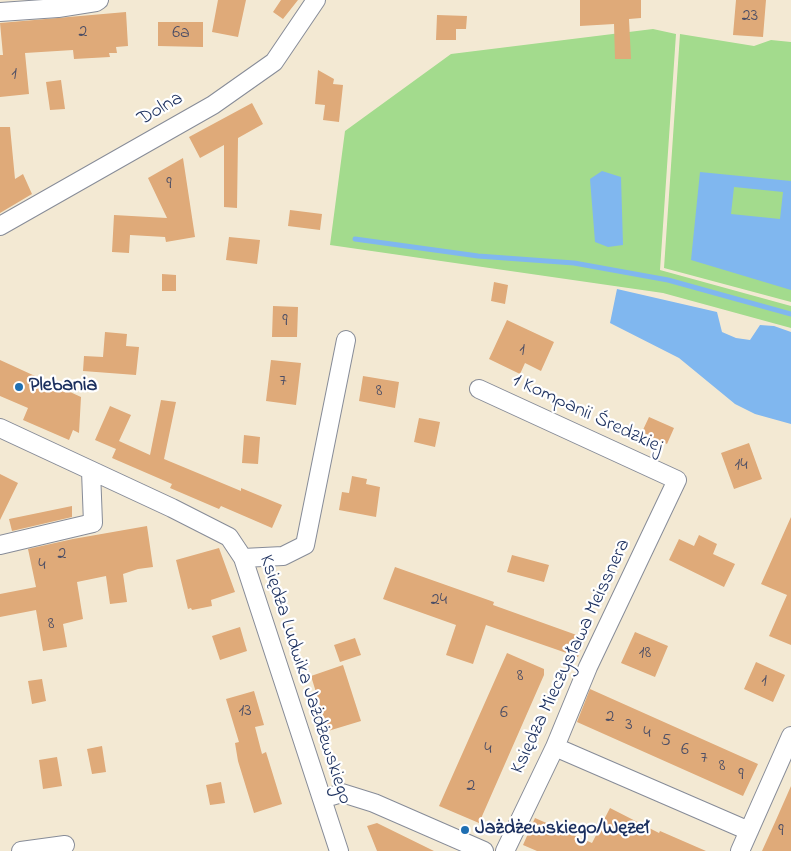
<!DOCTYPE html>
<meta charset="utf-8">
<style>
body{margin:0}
canvas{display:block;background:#f3e9d3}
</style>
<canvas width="791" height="851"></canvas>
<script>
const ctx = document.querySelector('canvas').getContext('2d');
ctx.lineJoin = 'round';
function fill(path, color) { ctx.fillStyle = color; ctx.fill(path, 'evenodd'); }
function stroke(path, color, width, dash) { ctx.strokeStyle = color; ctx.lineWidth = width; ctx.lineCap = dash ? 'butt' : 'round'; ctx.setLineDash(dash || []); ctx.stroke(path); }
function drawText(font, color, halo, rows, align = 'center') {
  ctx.font = font + ' "Indie Flower",sans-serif'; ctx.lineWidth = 4.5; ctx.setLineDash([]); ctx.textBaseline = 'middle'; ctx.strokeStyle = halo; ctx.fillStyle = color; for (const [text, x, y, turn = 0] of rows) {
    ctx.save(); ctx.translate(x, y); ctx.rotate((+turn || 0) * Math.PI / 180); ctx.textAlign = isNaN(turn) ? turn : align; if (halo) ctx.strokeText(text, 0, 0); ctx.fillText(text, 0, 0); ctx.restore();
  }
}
const green = new Path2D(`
 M653,29L676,34L660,270L791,306V328L663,293L330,245L345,131L451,54Z
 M680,34L754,46L771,40L791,42V302L664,268Z`);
const water = new Path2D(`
 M602,171L621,177L623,245L608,247L595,242L590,179Z
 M700,172L791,181V290L691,260ZM734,187L783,192L780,219L731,214Z
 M617,289L717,312L722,332L736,338L750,340L760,325L774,326L791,332V424L755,414L735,404L679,358L610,323Z`);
const stream = new Path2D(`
 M355,239L478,256L574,263L668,280L791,314`);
const building = new Path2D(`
 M218,0H246L238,37L212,32Z
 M281,0H298L283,19L273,12Z
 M580,0H641V18L629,19L631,59H615L614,24L580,26Z
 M736,0H766L763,37L733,35Z
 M126,12L128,46L116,47L117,53H109L110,57L74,59L73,50L25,53L29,94L0,97V55H3L0,23Z
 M437,15L467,16L466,29H456V40H436Z
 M158,22H203V47L158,46Z
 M318,70L334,79L333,84L343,85L339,122L323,120L325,105L315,104Z
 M61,80L65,109L50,110L46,82Z
 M252,103L263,124L238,138L237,208L224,207V145L200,158L189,137Z
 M0,127H10L15,179L23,174L32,194L0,213Z
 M183,158L195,237L166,242L165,237L130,235L129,253L112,252L114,215L167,218L148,178Z
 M290,210L322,214L320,230L288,226Z
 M229,237L260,240L257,264L226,260Z
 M162,274L176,275V291H162Z
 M494,282L508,285L505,304L491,301Z
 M273,306L298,307L297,337H272Z
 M507,320L554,342L541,371L525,363L520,374L489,359Z
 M105,332L127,334L126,346L139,347L136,375L83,371L84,356L103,357Z
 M0,360L81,397L79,433L73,430L69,440L23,420L28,408L0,396Z
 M271,360L301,363L296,405L266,401Z
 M363,376L399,382L395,408L359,401Z
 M161,400L176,402L164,459L241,491V488L282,505L272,528L221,506L219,509L170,488L172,484L112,458L116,449L95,440L110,406L131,415L119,441L150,455Z
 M649,417L674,428L667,444L642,432Z
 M419,418L440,422L435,447L414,442Z
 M244,435L260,437L258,464L242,463Z
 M749,443L762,479L734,489L721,453Z
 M0,474L18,483L0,520Z
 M352,476L367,479L366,484L380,487L376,517L339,510L342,492L349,493Z
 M72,506V517L12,531L9,519Z
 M791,517V645L769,636L787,595L761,584Z
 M147,526L153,567L138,569L123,574L127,602L110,604L106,576L77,582L83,619L63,624L67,647L43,651L36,610L0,617V594L36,587L28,549L73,539Z
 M699,535L717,544L713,554L735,564L724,587L669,560L679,539L694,546Z
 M219,548L235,592L211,600L212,606L192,610L191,608L188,609L176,560Z
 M512,555L549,565L544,582L507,572Z
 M395,567L494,602L493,605L585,638L578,657L486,625L473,664L446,655L456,625L383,599Z
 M240,627L247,651L220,660L212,636Z
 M635,632L668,646L655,677L621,663Z
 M355,638L361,655L340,662L334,645Z
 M507,653L544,669V675L479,823L439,806Z
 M756,662L785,675L773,702L744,689Z
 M343,665L361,721L328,731L311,676Z
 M42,679L46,701L32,704L28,681Z
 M590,689L758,764L743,796L577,722Z
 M254,691L264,725L255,727L262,754L266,752L282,804L254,813L238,761L235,743L239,742L226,699Z
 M102,746L106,772L92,774L87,749Z
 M57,757L62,786L43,789L39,760Z
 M221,782L225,803L210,805L206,785Z
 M791,786V851H762L776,820Z
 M610,808L659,833L660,831L706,851H537L523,845L535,818L592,843Z
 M377,823L434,851H377L367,826Z`);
const street = new Path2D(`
 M0,12L58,8L96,2L99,0
 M0,226L213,105L274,62L316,0
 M479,389L677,480L588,667L555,747L505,851
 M0,428L172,508L229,537L243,558L339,851
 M0,545L93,523L91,471
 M243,558L283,556L305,545L346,340
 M555,747L749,831
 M322,799L342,793L374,803L484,851
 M21,851L65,845
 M740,851L791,736`);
const markers = [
 [19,387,5,"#1f6fb2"],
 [465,830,5,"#1f6fb2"]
];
const numberNames = [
 ["23",750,17],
 ["2",83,33],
 ["6a",181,34],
 ["1",14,75],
 ["9",169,185],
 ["9",285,322],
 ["1",522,351],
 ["7",283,382],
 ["8",379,392],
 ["14",741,466],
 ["2",62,555],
 ["4",42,566],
 ["24",439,601],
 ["8",51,625],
 ["18",645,654],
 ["8",520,677],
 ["1",764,682],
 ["13",245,712],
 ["6",504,714],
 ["2",610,718],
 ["3",629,726],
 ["4",647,734],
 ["5",666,742],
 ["4",488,750],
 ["6",685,751],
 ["7",704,759],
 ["8",722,767],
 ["9",741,776],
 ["2",471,787],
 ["9",781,832]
];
const streetNames = [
 ["Dolna",161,110,-30],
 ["1 Kompanii Średzkiej",587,415,25],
 ["Księdza Mieczysława Meissnera",572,657,-65],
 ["Księdza Ludwika Jażdżewskiego",304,680,72]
];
const poiNames = [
 ["Plebania",29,387],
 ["Jażdżewskiego/Węzeł",475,830]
];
fill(green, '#a3db8d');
fill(water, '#80b7ef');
stroke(stream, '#80b7ef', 5);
fill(building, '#dfaa79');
stroke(street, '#878c98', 20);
stroke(street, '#fff', 18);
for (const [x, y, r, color] of markers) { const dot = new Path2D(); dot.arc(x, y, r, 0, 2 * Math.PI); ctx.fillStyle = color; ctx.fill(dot); stroke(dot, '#fff', 2); }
drawText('18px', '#4c4e65', null, numberNames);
drawText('20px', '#1b2f5e', '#fff', streetNames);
drawText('bold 20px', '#1b2f5e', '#fff', poiNames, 'left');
</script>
